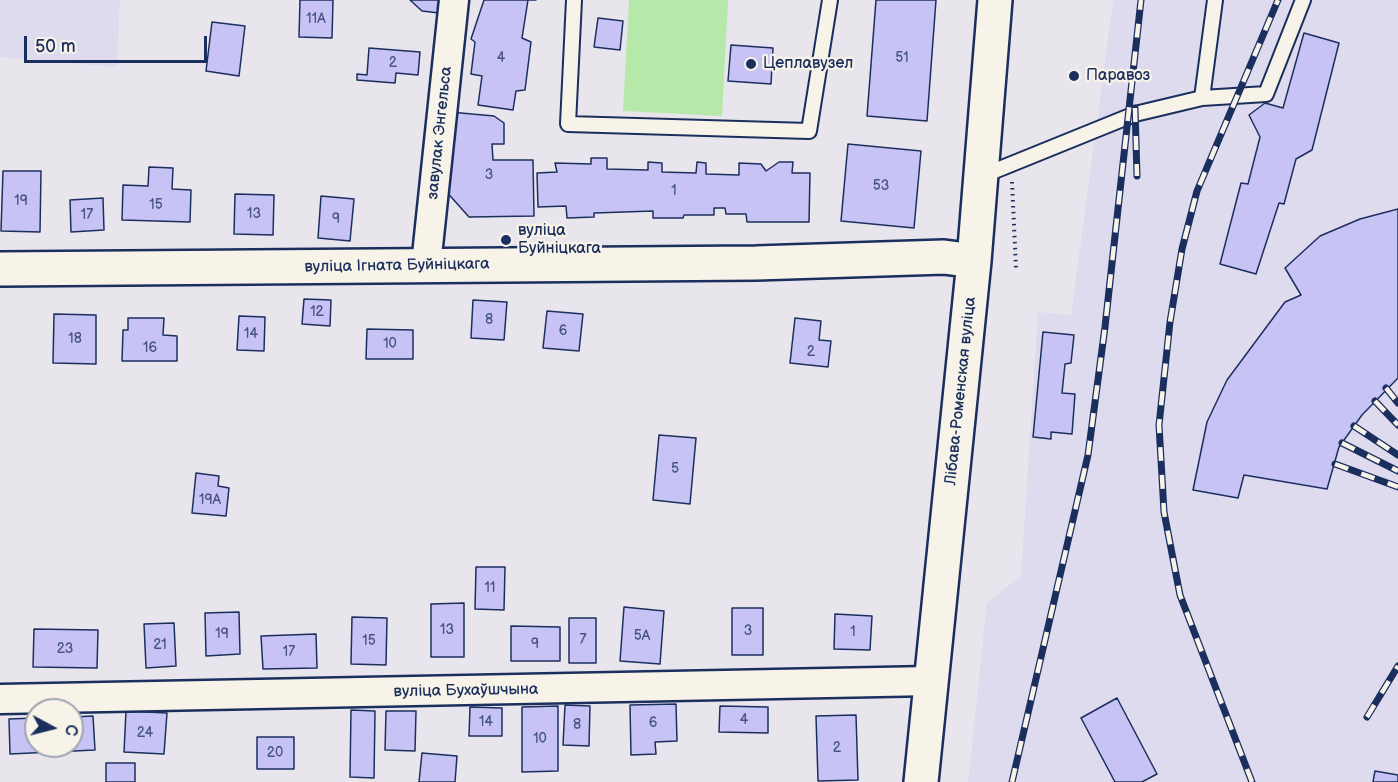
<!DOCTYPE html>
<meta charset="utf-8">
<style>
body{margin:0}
#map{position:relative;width:1398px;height:782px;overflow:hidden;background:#e9e5ec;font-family:"Balsamiq Sans",sans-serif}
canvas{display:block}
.north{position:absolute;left:24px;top:698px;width:60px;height:60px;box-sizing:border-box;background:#f7f3e8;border:2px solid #9fa5b1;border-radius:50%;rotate:97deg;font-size:16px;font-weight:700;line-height:24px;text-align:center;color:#1b2f5e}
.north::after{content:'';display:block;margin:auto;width:21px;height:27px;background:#1b2f5e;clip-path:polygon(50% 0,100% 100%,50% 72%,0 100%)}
.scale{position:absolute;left:24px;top:36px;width:183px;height:27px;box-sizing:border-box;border:3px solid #1b2f5e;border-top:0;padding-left:8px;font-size:18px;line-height:21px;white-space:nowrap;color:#1b2f5e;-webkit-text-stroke:4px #f7f3e8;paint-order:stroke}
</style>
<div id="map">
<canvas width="1398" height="782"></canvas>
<div class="north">С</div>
<div class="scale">50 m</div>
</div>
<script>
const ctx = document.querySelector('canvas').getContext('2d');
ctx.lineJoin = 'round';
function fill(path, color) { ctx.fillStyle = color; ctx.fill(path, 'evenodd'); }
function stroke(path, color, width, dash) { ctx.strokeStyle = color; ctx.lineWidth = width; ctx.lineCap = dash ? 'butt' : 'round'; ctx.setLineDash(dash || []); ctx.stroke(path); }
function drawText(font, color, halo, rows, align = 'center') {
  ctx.font = font + ' "Balsamiq Sans",sans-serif'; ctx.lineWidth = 4.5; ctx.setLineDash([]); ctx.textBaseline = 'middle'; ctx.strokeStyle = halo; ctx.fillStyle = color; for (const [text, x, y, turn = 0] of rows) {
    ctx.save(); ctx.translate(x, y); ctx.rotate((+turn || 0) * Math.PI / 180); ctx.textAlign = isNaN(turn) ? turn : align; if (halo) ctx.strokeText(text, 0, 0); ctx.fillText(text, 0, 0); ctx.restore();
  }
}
const built = new Path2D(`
 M0,0H120L117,67L0,57Z
 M1109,0H1398V782H968L987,603L1021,575L1038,312L1071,315L1113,1Z`);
const green = new Path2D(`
 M629,0H728L722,116L623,111Z`);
const building = new Path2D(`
 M300,0H333L332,38L299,37Z
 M410,0H440L439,13L422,11Z
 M484,0H536H528L522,38L531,42L525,90L516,91L513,110L478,105L482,76L471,74L475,42L471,39Z
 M876,0H936L927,121L867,116Z
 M598,18L623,21L620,50L594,47Z
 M212,22L245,26L239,76L206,71Z
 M1304,33L1339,43L1312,150L1296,159L1284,204L1279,203L1256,274L1220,264L1241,183L1248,184L1260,137L1249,115L1265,103L1283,108Z
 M731,45L773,48L771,84L728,81Z
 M369,48L420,52L418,75L396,73L395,83L357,80V74L367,75Z
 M450,112L494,116L504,123V144H492L493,160H533L534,216L469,217L444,189Z
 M848,144L921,151L914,228L841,221Z
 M591,158H607V169L648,170V162L662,163V172L696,173L697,162L706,163V174L739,175V163L761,164L766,171L779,162H793L792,173H810L809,222H747L746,214H726L725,208H714V215H684L683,218H653V211L594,213V217L567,218L566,206L538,207L537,173L557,172L555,163L591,164Z
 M149,167L173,168L172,189L191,190L190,222L122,220L123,185L148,186Z
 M3,171H41L40,232L1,231Z
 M235,194L274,195L273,235L234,234Z
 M321,196L354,199L350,241L318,238Z
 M103,198L104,230L71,232L70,200Z
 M1398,209V378L1362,415L1339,447L1327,489L1244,475L1238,498L1193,490L1207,422L1227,380L1285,302L1301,295L1285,268L1320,236L1360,219Z
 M304,299L331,300L330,326L302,324Z
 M473,300L507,302L504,340L471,338Z
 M547,311L583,314L579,351L543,348Z
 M54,314L96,315V364L53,363Z
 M239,316L265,317L264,351L237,350Z
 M128,318H164L163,335L177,336V361H122L123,330H128Z
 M795,318L821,321L819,340L831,341L828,367L790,363Z
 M367,329L413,330V359H366Z
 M1043,332L1074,335L1071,363L1065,364L1062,393L1075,394L1072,434L1051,432V439L1033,437Z
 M659,435L696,438L690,504L653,500Z
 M196,473L219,476L218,486L229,488L226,516L192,513Z
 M476,567H505L504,610L475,609Z
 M464,603V657H431V604Z
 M624,607L664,611L660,664L620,661Z
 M732,608H763V655H732Z
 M239,612L240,654L206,656L205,613Z
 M835,614L872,616L870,650L834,649Z
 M352,617L387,618L386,665L351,664Z
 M569,618H596V663H569Z
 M174,623L176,666L146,668L144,624Z
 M511,626L560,627V661H511Z
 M34,629L98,630L97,668L33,667Z
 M316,634L317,668L263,669L261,636Z
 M1117,698L1157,774L1142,782H1115L1081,718Z
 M676,704L677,741L655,742L656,754L631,755L630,705Z
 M565,705L590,706L589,746L563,745Z
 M558,706V771L522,772V707Z
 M720,706L768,707V733L719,732Z
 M470,707L502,708V736H469Z
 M351,710L375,711L374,778L350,777Z
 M126,711L167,713L164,754L124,752Z
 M386,711H416L415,751L385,750Z
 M856,715L858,780L818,781L816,716Z
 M93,716L95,750L10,754L9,719L36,718V746H72V717Z
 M257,737H294V769H257Z
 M422,753L457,756L455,782H419Z
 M106,763H135V782H106Z
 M1375,771L1398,775V782H1373Z`);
const path = new Path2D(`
 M1012,182L1016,268`);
const lane = new Path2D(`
 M574,0L568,124L809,131L830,0
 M1202,98L1266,94L1303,0
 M982,176L1135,114L1202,98L1215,0`);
const street = new Path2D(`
 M426,265L454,0
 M0,699L931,681`);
const secondary = new Path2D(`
 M0,269L756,263L944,257L974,261
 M921,782L974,261L995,0`);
const rail = new Path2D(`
 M1135,108L1137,176
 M1386,388L1398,403
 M1375,401L1398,425
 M1354,426L1398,455
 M1342,443L1398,471
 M1335,464L1398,487
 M1367,717L1398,666
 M1012,782L1088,455L1105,327L1141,0
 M1252,782L1180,595L1164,512L1159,425L1170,322L1182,249L1197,191L1278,0`);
const markers = [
 [751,64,6,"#1b2f5e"],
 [1074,76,6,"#1b2f5e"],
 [506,240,6,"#1b2f5e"]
];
const numberNames = [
 ["11А",316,19],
 ["4",501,58],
 ["51",902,58],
 ["2",393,63],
 ["3",489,175],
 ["53",881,186],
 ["1",674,191],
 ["19",21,201],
 ["15",156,205],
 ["13",254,214],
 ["17",87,215],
 ["9",336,219],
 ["12",317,312],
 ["8",489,320],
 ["6",563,331],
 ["14",251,334],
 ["18",75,339],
 ["10",390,344],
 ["16",150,348],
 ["2",811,352],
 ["5",675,469],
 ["19А",210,500],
 ["11",490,588],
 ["13",447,630],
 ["3",748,631],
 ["1",853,632],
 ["19",222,634],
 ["5А",642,636],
 ["7",583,640],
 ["15",369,641],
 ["9",535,644],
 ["21",160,645],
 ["23",65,649],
 ["17",289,652],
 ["4",744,720],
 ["14",486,722],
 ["6",653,723],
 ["8",577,725],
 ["24",145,733],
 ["10",540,739],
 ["2",837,748],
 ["20",275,753]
];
const poiNames = [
 ["Цеплавузел",763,64],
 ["Паравоз",1086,76],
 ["вуліца",518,231],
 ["Буйніцкага",518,249]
];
const streetNames = [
 ["завулак Энгельса",440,133,-84],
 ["вуліца Ігната Буйніцкага",397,266,-1],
 ["Лібава-Роменская вуліца",961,391,-84],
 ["вуліца Бухаўшчына",466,691,-1]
];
fill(built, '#dfdbef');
fill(green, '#b5e8a9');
fill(building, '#c8c3f5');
stroke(building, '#1b2f5e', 1.5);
stroke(lane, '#1b2f5e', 18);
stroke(street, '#1b2f5e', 33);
stroke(secondary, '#1b2f5e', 38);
stroke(path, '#1b2f5e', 4, [1.5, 4.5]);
stroke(lane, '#f7f3e8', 14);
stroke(street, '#f7f3e8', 28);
stroke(secondary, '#f7f3e8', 33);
stroke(rail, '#1b2f5e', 7);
stroke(rail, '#f7f3e8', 4.5, [14]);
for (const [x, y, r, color] of markers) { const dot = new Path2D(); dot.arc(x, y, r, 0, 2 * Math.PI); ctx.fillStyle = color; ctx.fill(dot); stroke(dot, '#f7f3e8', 2); }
drawText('14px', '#465484', null, numberNames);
drawText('16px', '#1b2f5e', '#f7f3e8', poiNames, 'left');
drawText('16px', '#1b2f5e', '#f7f3e8', streetNames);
</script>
